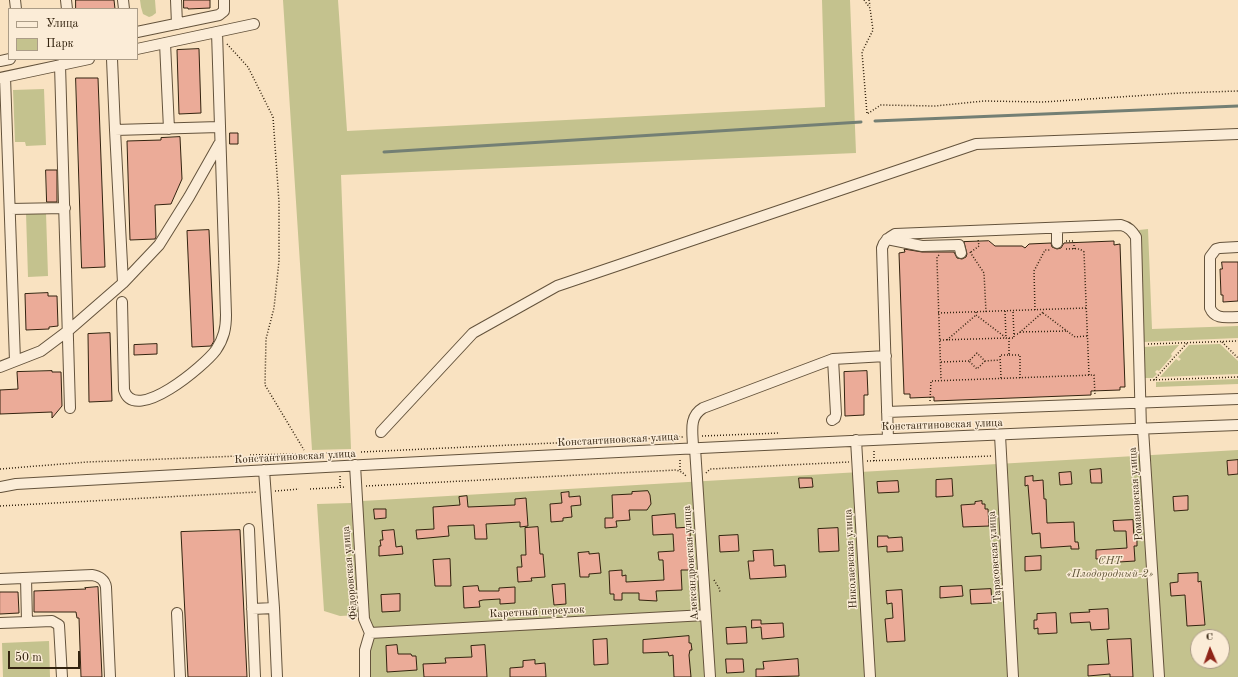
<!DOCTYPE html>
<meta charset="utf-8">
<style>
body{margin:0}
#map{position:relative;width:1238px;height:677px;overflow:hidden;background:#f9e2c1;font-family:"Old Standard TT",serif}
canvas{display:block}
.legend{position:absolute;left:8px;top:8px;width:130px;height:52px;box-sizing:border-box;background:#fbecd7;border:1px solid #ab9c87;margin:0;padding:5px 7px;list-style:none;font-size:12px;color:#33230f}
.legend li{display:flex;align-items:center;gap:8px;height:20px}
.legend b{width:20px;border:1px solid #ab9c87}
.north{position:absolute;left:1190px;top:629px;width:40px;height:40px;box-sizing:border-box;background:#fbecd7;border:1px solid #ab9c87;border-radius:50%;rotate:358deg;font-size:11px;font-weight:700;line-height:16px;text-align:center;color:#33230f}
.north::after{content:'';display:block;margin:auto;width:14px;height:18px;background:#8f2418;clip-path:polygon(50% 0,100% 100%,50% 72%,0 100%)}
.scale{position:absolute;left:8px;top:651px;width:72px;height:18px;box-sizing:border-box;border:2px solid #33230f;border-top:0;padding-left:5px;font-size:12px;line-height:14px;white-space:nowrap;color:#33230f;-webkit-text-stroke:3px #fbecd7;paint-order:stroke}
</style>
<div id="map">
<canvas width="1238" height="677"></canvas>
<ul class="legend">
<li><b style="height:5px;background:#fbecd7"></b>Улица</li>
<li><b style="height:11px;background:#c4c28e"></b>Парк</li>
</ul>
<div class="north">С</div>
<div class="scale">50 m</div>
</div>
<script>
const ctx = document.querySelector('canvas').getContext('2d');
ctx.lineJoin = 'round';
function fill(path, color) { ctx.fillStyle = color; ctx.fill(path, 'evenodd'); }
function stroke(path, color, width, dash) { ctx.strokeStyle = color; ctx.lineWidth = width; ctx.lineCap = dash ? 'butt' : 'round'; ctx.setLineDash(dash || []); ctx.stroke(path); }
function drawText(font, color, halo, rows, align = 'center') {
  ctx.font = font + ' "Old Standard TT",serif'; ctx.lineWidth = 3; ctx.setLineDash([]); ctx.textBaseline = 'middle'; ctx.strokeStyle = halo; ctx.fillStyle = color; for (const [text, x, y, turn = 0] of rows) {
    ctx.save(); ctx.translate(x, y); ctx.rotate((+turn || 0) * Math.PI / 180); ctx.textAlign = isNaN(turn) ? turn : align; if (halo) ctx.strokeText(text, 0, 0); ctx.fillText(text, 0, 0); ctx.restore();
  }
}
const green = new Path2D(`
 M140,0H155L156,13L152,16L149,17L143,14L141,7Z
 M283,0H338L347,131L825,107L822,0H850L856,153L341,175L351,449L312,450Z
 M44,89L46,145L26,146L25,142H15L13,90Z
 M26,213H46L48,276L28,277Z
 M1148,229L1152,329L1238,326V338L1143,342L1139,230Z
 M1220,344L1238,361V374L1160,377L1176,359L1179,361L1181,359L1178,357L1189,345Z
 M1179,345L1171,354L1172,356L1159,371L1157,370L1155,372L1157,374L1153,378H1145L1143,347Z
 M1238,379V384L1156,387V382Z
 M1238,450V677H366L362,501ZM1198,637H1222V661H1198Z
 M351,503L359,615L340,616L324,611L317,504Z
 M49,641L50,677H3L2,643Z`);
const stream = new Path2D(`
 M875,121L1238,106
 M384,152L861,122`);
const building = new Path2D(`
 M76,0H114L115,9H76Z
 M184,0H210V8L188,9V8H184Z
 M199,49L201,113L179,114L177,50Z
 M76,78H98L105,267L82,268Z
 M230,133H238V144H230Z
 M180,137L182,179L171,204L155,205L156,237L155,239L130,240L127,141L161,140V138Z
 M46,170H57V202H47Z
 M209,230L214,341L211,346L192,347L187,231Z
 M989,241L995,246H1022L1025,248L1029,244L1051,243L1052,247L1057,249L1061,248L1064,243L1114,241V245L1120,244L1125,387H1120V390L1091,391V395L934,401V397L910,398V394H904L899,253L905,252L904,249L922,252H954L957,258L962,259L966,257L967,254L964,242Z
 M1222,262H1238V301L1223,302V295H1221L1220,269H1222Z
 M48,293V296H57L58,326L49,327V329L26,330L25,294Z
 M110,333L112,401L89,402L88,334Z
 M157,344V354L134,355V345Z
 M52,371V372H61L62,406L52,418V412L0,414V390L18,389L17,372Z
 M867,371L868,395H864V415L845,416L844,372Z
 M1238,460V474L1228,475L1227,461Z
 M1101,469L1102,483H1091L1090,470Z
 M1071,472L1072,484L1060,485L1059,473Z
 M1033,476V481L1043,480L1044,499H1046L1047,523L1074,522L1075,542H1078L1079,549H1071V546L1041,548L1040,533L1032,534L1028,485L1025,486V477Z
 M799,478H812L813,487L800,488Z
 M952,479L953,496L936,497V480Z
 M898,481L899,492L878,493L877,482Z
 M648,491L650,495L651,504L647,510H629L630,520L616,521L617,527L605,528V518H613L612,495L632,494V492Z
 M569,492V497L580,496L581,505L571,506L572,517L563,518V521L551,522L550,504L562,503L561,493Z
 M467,496L468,507L515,505V499L526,498L528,526L520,527V522L486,524L487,539H475L474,525L448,526L449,536L417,539L416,530L434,529L433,507L460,505L459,497Z
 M1188,496V510L1174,511L1173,497Z
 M982,501V504H985V509H988L989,526L963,527L961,505L975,504V502Z
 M374,509H386V518L375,519Z
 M675,514L676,528L690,527L691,570H681L682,590L656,591L657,601L639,600V593H622V600H614V594H610L609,571L622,570V576L626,575V582L664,580L663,560H659L658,552L674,551L673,534L653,535L652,516Z
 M1133,520L1134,538H1137V546H1134L1135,561L1119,562V558L1096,559V550L1127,548L1126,531H1114L1113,521Z
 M538,527L540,554H543L545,577L531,578L532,581L518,582L517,567H522L521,555H526L525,528Z
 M838,528L839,551L819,552L818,529Z
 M240,530L247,677H188L181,532Z
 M394,530L396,547L402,546L403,554L379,556V546H381L380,540H383L382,531Z
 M738,535L739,551L720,552L719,536Z
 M878,536H888V538L902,537L903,551L887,552V546L878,547Z
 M773,550L774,566L785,565L786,577L750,579L748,561H754L753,551Z
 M589,552V554L599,553L601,573L589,574V577H580L578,553Z
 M1041,556V570L1025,571V557Z
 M450,559L451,586H435L433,560Z
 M1198,573V582L1201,581L1205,625L1187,626L1185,595L1171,596L1170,583L1178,582V574Z
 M565,584L566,604L554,605L552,585Z
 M478,586L479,591H499V588L515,587V603L500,604V599L483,600L479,601L480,607L464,608L463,587Z
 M962,586L963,596L940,598V587Z
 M98,587L102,677H81L79,618H77L76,612H34V591L86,589L85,588Z
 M991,589L992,603L971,604L970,590Z
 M902,590L905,641L887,642L885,619L893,618L892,603L887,604L886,591Z
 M0,592H18L19,613L0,614Z
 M400,594V611L382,612L381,595Z
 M1108,609L1109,629L1091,630L1090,622L1071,623L1070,613L1090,612L1089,610Z
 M1056,613L1057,633L1038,634V628L1034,629V620H1037V614Z
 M752,620H761V624L783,623L784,637L762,639L761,627L752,628Z
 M746,627L747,643L727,644L726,628Z
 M689,636V643H691L692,650H690L689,655L691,677H674L673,655L669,656L668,652L643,653V640Z
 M607,639L608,664L594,665L593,640Z
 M1131,639L1133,677H1110V674L1088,676V665L1109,664L1107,640Z
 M397,645L398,654H411L412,656H416L417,670L387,672L386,646Z
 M485,645L487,677H424L423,664L446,663L445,658L472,657L471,646Z
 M726,659H743L744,672L727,673Z
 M798,659L799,676L756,677V669H764L763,662Z
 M535,660V664L545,663L546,677H510V668L523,667V661Z`);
const path = new Path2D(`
 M864,0L870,8L873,30L862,52L867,114L881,105L935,106L984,101L1043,102L1180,93L1238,91
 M869,0L870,6
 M227,44L248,67L273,117L279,202V261L274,308L266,339L265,385L304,450
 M1066,241H1074V249
 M1066,249C1072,249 1079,247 1084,252L1089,375
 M970,252L984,273L986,312
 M971,252L979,246L978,239
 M939,255L937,257V261L941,380
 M1035,310L1034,271L1045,250H1050
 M1005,311L1006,338H1014L1013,311
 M976,312V315L1005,337
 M938,313L1086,308
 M1043,313L1075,337L1087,336
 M1020,332L1067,331
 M1014,334H1018L1043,312
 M940,340L1006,338
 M947,340L976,315
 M1222,342L1238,358
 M1148,344L1238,341
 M1009,355H1020V378
 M985,361L977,369L969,361L977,353L985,361L1000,360
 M941,362L969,361
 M1001,378L1000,355H1009V338
 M1150,380L1238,377
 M1154,380L1187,343
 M930,401L931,381L1094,375L1095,395
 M702,436L780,433
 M874,451V461
 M361,452L683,437
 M311,454L347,452
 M250,455L298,454
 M680,460V470
 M867,461L991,456
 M0,469L87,462L240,456
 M706,473L710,469L849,462
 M340,476V487
 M366,486L676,470L682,472L687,477
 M310,489L346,487
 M275,491L299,489
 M0,506L257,492
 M714,580L719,588L720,592`);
const minor = new Path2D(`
 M15,0L16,9
 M66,0L67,9
 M123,0L124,9
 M176,0L177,24
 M137,32L219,15L224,11V0
 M165,43L169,129
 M137,49L254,24
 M0,61L10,59
 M60,65L70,408
 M5,77L15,361
 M0,78L89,59
 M115,130L219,127
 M10,209L65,208
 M1057,228V243
 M887,239L922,246L959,245L961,253
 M1238,247L1220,248L1216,249L1210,257V308C1215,320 1227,317 1238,317
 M123,283L159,245L189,197L219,144
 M122,302L124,390C135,425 205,365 216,350C224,338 226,328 226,315L217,32
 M0,367L41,351L69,330L123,283L115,130L112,59
 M887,412L1238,399
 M832,420L835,418L836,414L833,359
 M1143,429L1159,677
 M381,432L473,333L557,286L976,144L1238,134
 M1000,435L1013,677
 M888,439L882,248C884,241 888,238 895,234L1121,225C1129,227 1132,231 1136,237L1141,429
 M856,440L870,677
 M693,448C693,433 688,417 703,408L833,359L886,356
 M695,448L710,677
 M355,465L364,619L370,633L365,650V677
 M264,470L274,608L277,677
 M0,487L16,484C423,461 830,440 1238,425
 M249,529L255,677
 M0,579L92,575C99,576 105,580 106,587L110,677
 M252,609L274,608
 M177,613L180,677
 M27,622L52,621L59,625L62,677
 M0,623L27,622L26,578
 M370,633L706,615`);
const streetNames = [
 ["Константиновская улица",942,425,-2],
 ["Константиновская улица",618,440,-3],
 ["Константиновская улица",295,457,-3],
 ["Романовская улица",1136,494,-94],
 ["Тарасовская улица",995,557,-94],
 ["Николаевская улица",851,559,-93],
 ["Александровская улица",691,563,-94],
 ["Фёдоровская улица",350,573,-95],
 ["Каретный переулок",537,612,-3]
];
const parkNames = [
 ["СНТ",1110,561],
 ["«Плодородный-2»",1110,574]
];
fill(green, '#c4c28e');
stroke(stream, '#737f74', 3);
fill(building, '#ebab98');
stroke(building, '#33230f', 1);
stroke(minor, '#64533c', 12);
stroke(path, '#33230f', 1.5, [1, 2]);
stroke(minor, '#fbecd7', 10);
drawText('11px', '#33230f', '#fbecd7', streetNames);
drawText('italic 11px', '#5e5335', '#fbecd7', parkNames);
</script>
